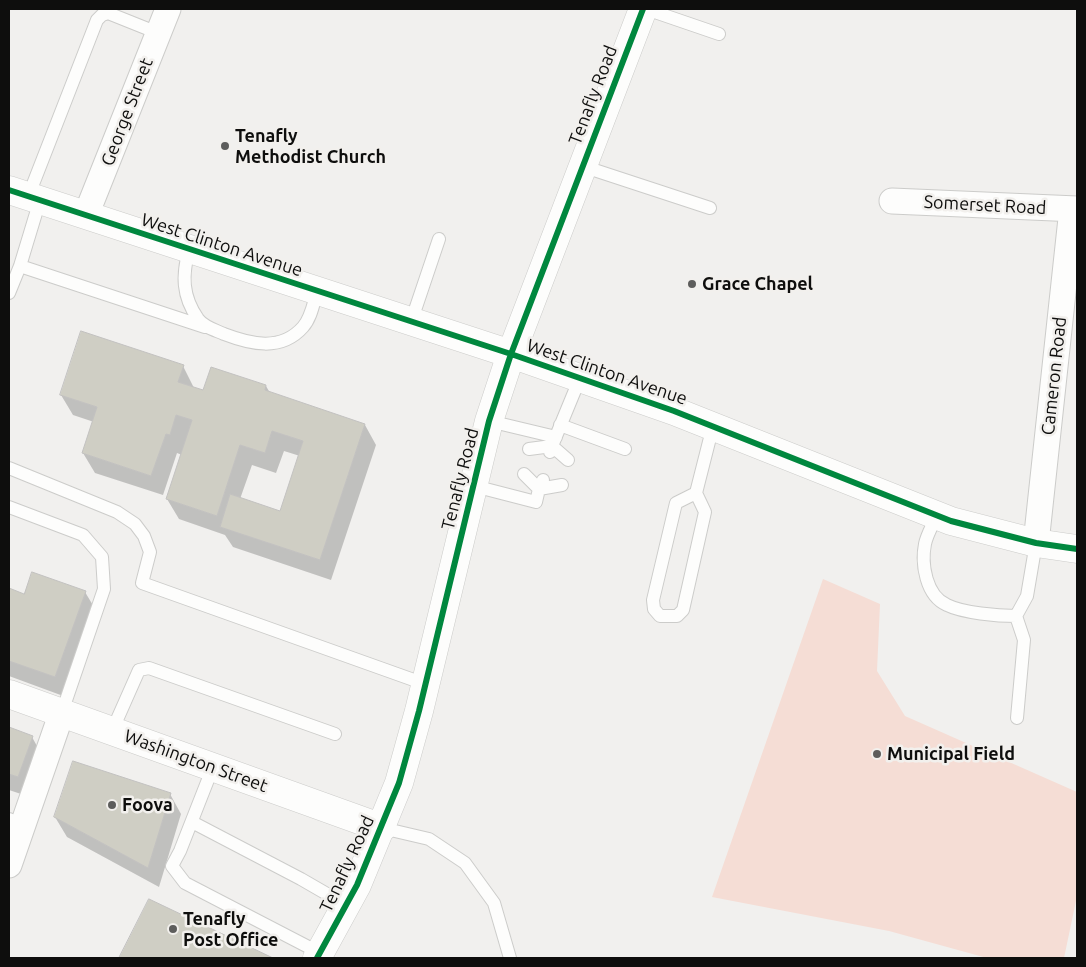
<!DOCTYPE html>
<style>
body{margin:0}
#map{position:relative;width:1086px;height:967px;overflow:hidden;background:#f1f0ee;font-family:Ubuntu,sans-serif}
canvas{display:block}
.frame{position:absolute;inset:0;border:10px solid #0e0e0d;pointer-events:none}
</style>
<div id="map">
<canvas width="1086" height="967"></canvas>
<div class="frame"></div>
</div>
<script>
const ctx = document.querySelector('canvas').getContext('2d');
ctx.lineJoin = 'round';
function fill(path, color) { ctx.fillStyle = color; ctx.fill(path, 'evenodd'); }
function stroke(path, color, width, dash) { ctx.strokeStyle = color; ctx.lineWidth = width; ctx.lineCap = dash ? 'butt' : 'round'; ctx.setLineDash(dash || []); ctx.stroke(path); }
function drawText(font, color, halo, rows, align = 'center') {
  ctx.font = font + ' Ubuntu,sans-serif'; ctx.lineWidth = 5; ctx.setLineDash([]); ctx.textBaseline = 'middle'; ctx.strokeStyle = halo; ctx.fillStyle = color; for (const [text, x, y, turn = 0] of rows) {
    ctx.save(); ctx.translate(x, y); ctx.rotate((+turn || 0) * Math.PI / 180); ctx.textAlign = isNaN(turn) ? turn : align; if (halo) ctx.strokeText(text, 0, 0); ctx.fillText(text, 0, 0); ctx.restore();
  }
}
const green = new Path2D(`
 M823,579L880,604L877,671L905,716L1077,792V896L1064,958H987L889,931L712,897Z`);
const shadow = new Path2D(`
 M183,366L194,388L204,392L266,386L270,393L365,425L376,445L331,580L233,547L225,535L179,519L167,499L182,455L177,453L163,495L95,473L83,453L94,422L73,415L61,395ZM284,451L300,456L281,512L240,499L252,465L276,473Z
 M9,590L25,596L85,592L97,612L66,697L9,676Z
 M9,728L32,737L43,757L30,797L9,790Z
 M170,794L181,814L159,887L67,837L55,817Z
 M149,901L271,958H121Z`);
const building = new Path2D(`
 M81,331L184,365L178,382L203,390L211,367L266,385L265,390L365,424L320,560L220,527L230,494L280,511L303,441L272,431L265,453L240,445L217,516L166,499L192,420L176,415L170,435L166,434L151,476L82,453L97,407L60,395Z
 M32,572L86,591L55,677L9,661V588L24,594Z
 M9,727L33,736L18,777L9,774Z
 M73,761L171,793L148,868L54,817Z
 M149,899L273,958H119Z`);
const service = new Path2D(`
 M646,9L719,34
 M582,166L710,208
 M28,197L97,20L102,15L108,13L158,33
 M189,250C182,275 182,296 198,319C204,327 215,330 224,334C250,344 281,352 303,327C311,318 313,305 317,292
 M20,266L205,327
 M9,293L20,266L40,200
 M411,322L439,239
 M489,421L556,437
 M560,425L625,449
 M529,449L552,446L550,452
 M568,460L552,446L580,378
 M9,468L117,512L135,524L144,536L150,552L142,583L425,684
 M524,474L539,489L543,480
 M474,486L536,502L539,489L562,485
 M696,493L676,503L653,600L654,609L660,616H677L683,610L705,512L696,493L713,426
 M9,507L83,535L102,557L104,589L62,712
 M937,515C933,525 927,534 925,544C921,564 926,596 947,605C963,613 998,616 1016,616L1027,596L1036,543
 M1016,616L1024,640L1017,718
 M112,731L139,670L149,668L335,734
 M213,767L180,851L172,866L185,883L320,953
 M9,819L23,825
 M192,822L301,879L346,905
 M382,828L429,839L465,863L494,903L510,958`);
const minor = new Path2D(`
 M892,201L1077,209
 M86,215L168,9
 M1036,543L1072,209
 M9,865L62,712`);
const tertiary = new Path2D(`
 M9,190L511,354L674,411L951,521L1036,543L1077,549
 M9,694L382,828
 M317,958L357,885L399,783L419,711L489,421L511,354L643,9`);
const cycleway = new Path2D(`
 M9,190L511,354L674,411L951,521L1036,543L1077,549
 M317,958L357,885L399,783L419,711L489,421L511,354L643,9`);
const markers = [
 [225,146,5,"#5d5d5c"],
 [692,284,5,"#5d5d5c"],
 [877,754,5,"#5d5d5c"],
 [112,805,5,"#5d5d5c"],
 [173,929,5,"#5d5d5c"]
];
const streetNames = [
 ["Tenafly Road",593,95,-69],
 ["George Street",127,112,-69],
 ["Somerset Road",985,205,3],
 ["West Clinton Avenue",222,245,18],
 ["West Clinton Avenue",607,372,19],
 ["Cameron Road",1054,376,-84],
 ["Tenafly Road",460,479,-76],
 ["Washington Street",196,761,20],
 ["Tenafly Road",347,864,-65]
];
const poiNames = [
 ["Tenafly",235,136],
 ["Methodist Church",235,157],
 ["Grace Chapel",702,284],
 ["Municipal Field",887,754],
 ["Foova",122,805],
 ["Tenafly",183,919],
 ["Post Office",183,940]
];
fill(green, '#f5ddd5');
fill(shadow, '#0003');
fill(building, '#cfcec4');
stroke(building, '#c2c1c0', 1);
stroke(service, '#ccccca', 14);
stroke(minor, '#ccccca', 27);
stroke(tertiary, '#ccccca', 29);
stroke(service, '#fdfdfc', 12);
stroke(minor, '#fdfdfc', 25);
stroke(tertiary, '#fdfdfc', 28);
stroke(cycleway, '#00873e', 6);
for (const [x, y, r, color] of markers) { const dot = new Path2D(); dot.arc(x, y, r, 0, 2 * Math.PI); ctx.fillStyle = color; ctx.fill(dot); stroke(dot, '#f2f0ed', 2); }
drawText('18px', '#0e0e0d', '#f2f0ed', streetNames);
drawText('bold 18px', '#0e0e0d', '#f2f0ed', poiNames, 'left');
</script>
